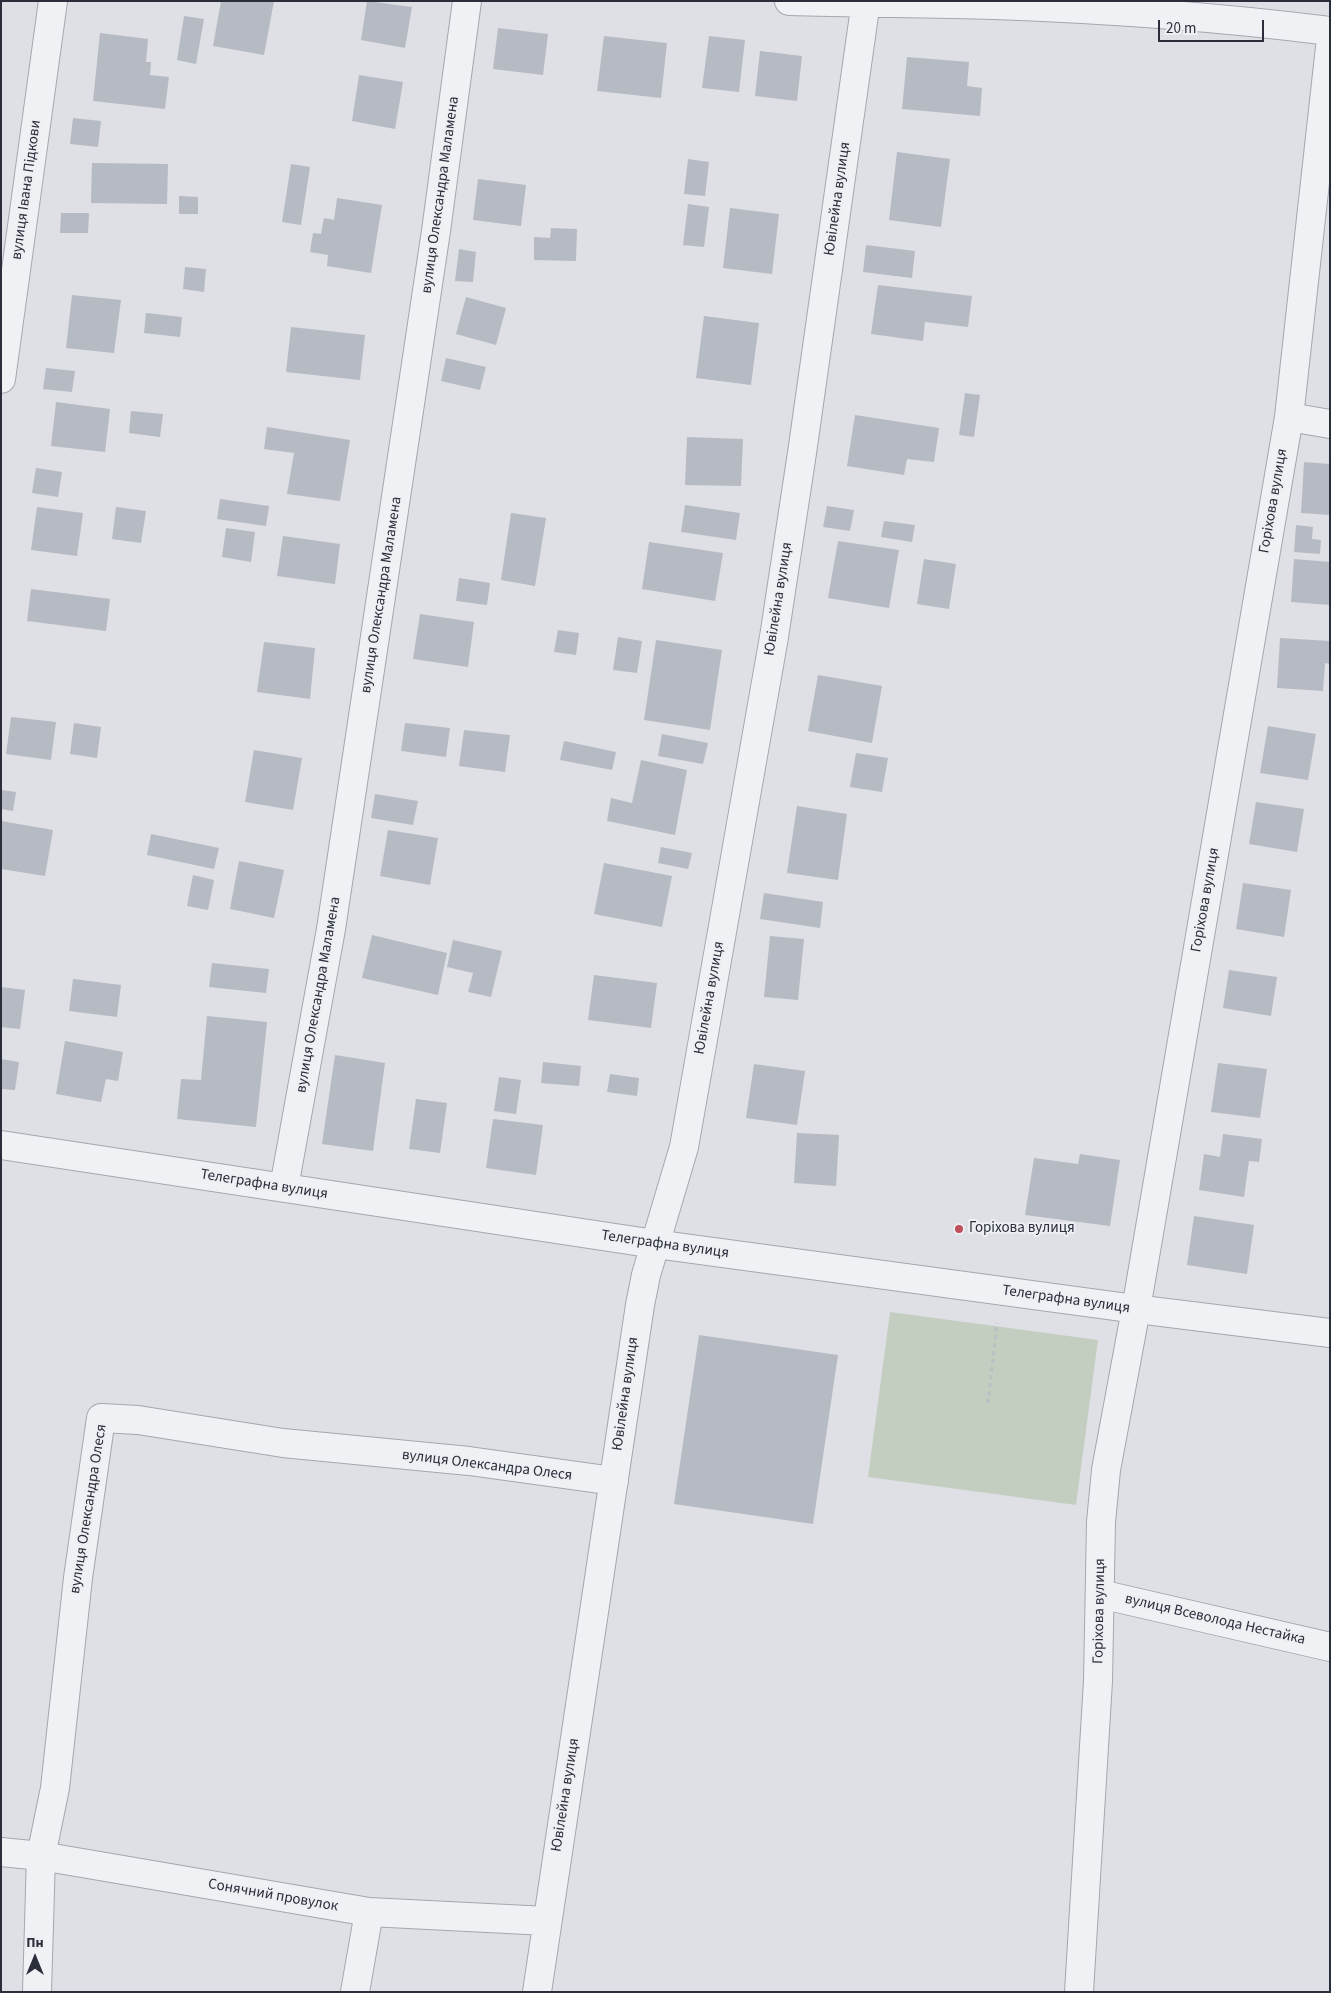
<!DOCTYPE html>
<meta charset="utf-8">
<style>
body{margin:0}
#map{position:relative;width:1331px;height:1993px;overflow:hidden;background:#dee0e6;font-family:"Source Sans 3",sans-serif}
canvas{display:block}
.frame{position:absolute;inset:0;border:2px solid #292e3a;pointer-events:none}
.north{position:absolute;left:10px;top:1933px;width:50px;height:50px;-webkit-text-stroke:4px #edeff3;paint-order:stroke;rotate:0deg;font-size:14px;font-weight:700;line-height:20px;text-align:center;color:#292e3a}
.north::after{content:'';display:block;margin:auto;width:18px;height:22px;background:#292e3a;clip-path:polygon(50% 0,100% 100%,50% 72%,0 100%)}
.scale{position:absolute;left:1158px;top:20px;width:106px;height:22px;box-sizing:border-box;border:2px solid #292e3a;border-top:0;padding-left:6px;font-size:15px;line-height:18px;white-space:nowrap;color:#292e3a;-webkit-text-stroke:4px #edeff3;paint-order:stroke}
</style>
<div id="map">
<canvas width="1331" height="1993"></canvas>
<div class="frame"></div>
<div class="north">Пн</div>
<div class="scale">20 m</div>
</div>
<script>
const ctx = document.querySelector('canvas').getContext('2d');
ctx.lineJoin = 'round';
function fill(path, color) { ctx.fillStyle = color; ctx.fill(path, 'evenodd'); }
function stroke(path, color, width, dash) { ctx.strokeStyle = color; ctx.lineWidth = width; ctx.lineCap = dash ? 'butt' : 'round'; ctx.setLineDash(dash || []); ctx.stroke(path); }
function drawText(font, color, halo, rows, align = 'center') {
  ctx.font = font + ' "Source Sans 3",sans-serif'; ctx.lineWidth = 4; ctx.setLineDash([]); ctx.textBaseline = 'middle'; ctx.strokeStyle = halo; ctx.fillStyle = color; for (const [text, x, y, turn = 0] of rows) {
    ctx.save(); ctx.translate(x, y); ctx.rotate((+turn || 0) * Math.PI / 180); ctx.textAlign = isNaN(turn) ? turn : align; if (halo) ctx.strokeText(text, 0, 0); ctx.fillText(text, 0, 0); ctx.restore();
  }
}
const green = new Path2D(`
 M890,1312L1098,1340L1076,1505L868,1477Z`);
const building = new Path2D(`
 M221,1H274L264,55L213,46Z
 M367,1L412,7L405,48L361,40Z
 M184,16L204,19L196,64L177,60Z
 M498,28L548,34L543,75L493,69Z
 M100,33L148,39L146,62H151L150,75L169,77L165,109L93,101Z
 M604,36L667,43L661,98L597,91Z
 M709,36L745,40L739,92L702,88Z
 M760,51L802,56L797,101L755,96Z
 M907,57L969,62L967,86L982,88L980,116L902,109Z
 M359,75L403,82L395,129L352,121Z
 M73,118L101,121L98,147L70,144Z
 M897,152L950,159L941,227L889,220Z
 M688,159L709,162L705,196L684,194Z
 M92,163L168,164L167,204L91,203Z
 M291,164L310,167L301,225L282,222Z
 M478,179L526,185L521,226L473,220Z
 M179,196L198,197V214H179Z
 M337,198L382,205L371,273L327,266L328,255L310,252L313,233L321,234L324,218L334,220Z
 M688,204L709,207L704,247L683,245Z
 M730,208L779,214L772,274L723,268Z
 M61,213H89L88,233H60Z
 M551,228L577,229L576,261L534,260V237L550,238Z
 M866,245L915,251L912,278L863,272Z
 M459,249L476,252L473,282L455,281Z
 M185,267L206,269L204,292L183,289Z
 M878,285L972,296L968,327L925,322L923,341L871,334Z
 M72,295L121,300L114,353L66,348Z
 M466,297L506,308L496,345L456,334Z
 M146,313L182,317L180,337L144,333Z
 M704,316L759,323L751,385L696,378Z
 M291,327L365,335L360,380L286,372Z
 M446,358L486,367L480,390L441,381Z
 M46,368L75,371L72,392L43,389Z
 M965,393L980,395L974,437L959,435Z
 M56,402L110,409L105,452L51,446Z
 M131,411L163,414L160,437L129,433Z
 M855,415L939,428L934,462L907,459L904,475L847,466Z
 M267,427L350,440L340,501L287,494L294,453L264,449Z
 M687,437L743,439L741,486L685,485Z
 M1304,462L1330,464V515L1301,513Z
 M36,468L62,472L58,497L32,493Z
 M220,499L269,506L266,526L217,519Z
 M685,505L740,513L736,540L681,532Z
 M827,506L854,510L850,531L823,527Z
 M37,507L83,513L77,556L31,550Z
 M116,507L146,511L141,543L112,539Z
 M511,513L546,518L535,586L501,580Z
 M884,521L915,525L912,542L881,537Z
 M1296,525L1313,527L1312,539L1321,540L1320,554L1294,552Z
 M226,528L255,532L251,562L222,557Z
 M283,536L340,544L335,584L277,576Z
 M838,541L899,550L889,608L828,598Z
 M649,542L723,553L715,601L642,589Z
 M924,559L956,564L949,609L917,604Z
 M1294,559L1330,562V605L1291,602Z
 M459,578L490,583L487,605L456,601Z
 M31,589L110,599L106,631L27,621Z
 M420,614L474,622L468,667L413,659Z
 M558,630L579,633L576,655L554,652Z
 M618,637L642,641L637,673L613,670Z
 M1280,638L1330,641V664L1325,663L1323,691L1277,688Z
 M656,640L722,650L710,730L644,720Z
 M264,642L315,648L310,699L257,692Z
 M818,675L882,686L872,743L808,731Z
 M11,717L56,722L51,760L6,754Z
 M74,723L101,727L97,758L70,754Z
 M405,723L450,728L446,757L401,751Z
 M1268,726L1316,734L1308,780L1260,773Z
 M464,730L510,735L505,772L459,766Z
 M662,734L708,743L703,764L658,756Z
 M564,741L616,752L612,770L560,760Z
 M254,750L302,758L293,810L245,802Z
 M856,753L888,758L882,792L850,787Z
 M641,760L687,770L675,835L607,821L611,798L632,803Z
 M1,790L16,792L13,811L1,809Z
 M375,794L418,801L413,825L371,818Z
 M1256,802L1304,809L1297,852L1249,844Z
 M797,806L847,814L838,880L787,873Z
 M1,821L53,830L45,876L1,869Z
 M388,830L438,838L430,885L380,876Z
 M151,834L219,848L214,869L147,855Z
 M661,847L692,853L688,869L658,863Z
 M239,861L284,870L274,918L230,909Z
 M604,863L672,876L662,927L594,914Z
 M193,875L214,880L208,910L187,906Z
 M1243,883L1291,890L1284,937L1236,929Z
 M764,893L823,902L820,928L760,919Z
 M372,935L447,953L438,995L362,978Z
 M770,936L804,939L798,1000L764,997Z
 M453,940L502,951L491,997L468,992L473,973L447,967Z
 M212,963L269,969L266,993L209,987Z
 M1229,970L1277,977L1271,1016L1223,1008Z
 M594,975L657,983L651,1028L588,1020Z
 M73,979L121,985L117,1017L69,1011Z
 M1,987L25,990L20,1029L1,1027Z
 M207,1016L267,1022L256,1127L177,1119L181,1079L201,1080Z
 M65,1041L123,1052L118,1081L106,1079L101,1102L56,1094Z
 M335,1055L385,1063L373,1151L322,1144Z
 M1,1059L19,1062L15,1090L1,1089Z
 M543,1062L581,1066L579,1086L541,1083Z
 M1218,1063L1267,1069L1260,1118L1211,1112Z
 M754,1064L805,1071L797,1125L746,1118Z
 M610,1074L639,1078L637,1096L607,1092Z
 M499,1077L521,1080L516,1114L494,1111Z
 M416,1099L447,1103L440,1153L409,1149Z
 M493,1119L543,1125L536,1175L486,1168Z
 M797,1133L839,1135L836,1186L794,1183Z
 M1223,1134L1262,1139L1259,1162L1249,1161L1244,1197L1199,1190L1204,1154L1220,1157Z
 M1080,1154L1120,1160L1110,1226L1025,1215L1034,1158L1078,1164Z
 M1194,1216L1254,1225L1247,1274L1187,1265Z
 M699,1335L838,1355L813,1524L674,1504Z`);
const path = new Path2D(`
 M988,1403L997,1323`);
const minor = new Path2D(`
 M789,1C857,3 925,3 994,5C1106,9 1218,17 1330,31
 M1,379L53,1
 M1289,417L1330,424
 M284,1187L331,929L436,231L467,1
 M1100,1594L1330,1647
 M1,1852L41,1856L369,1912L547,1921
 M37,1992L41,1856L55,1788L78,1578L101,1418L138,1420L283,1443L469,1461L614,1481
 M355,1992L369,1912
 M537,1992L640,1305L646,1275L684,1147L774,637L802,453L866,1
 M1079,1992L1098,1681L1101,1522L1106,1470L1136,1309L1289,417L1330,47`);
const tertiary = new Path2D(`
 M1,1145L655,1244L1136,1309L1330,1333`);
const markers = [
 [959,1229,5,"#be4f5b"]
];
const streetNames = [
 ["вулиця Івана Підкови",27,190,-82],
 ["вулиця Олександра Маламена",441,195,-82],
 ["Ювілейна вулиця",838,199,-82],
 ["Горіхова вулиця",1274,501,-80],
 ["вулиця Олександра Маламена",382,595,-81],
 ["Ювілейна вулиця",779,599,-81],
 ["Горіхова вулиця",1206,900,-80],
 ["вулиця Олександра Маламена",319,995,-80],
 ["Ювілейна вулиця",710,998,-80],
 ["Телеграфна вулиця",264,1185,9],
 ["Телеграфна вулиця",665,1245,8],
 ["Телеграфна вулиця",1066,1300,8],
 ["Ювілейна вулиця",626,1394,-82],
 ["вулиця Олександра Олеся",487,1466,7],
 ["вулиця Олександра Олеся",89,1509,-81],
 ["Горіхова вулиця",1100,1611,-89],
 ["вулиця Всеволода Нестайка",1215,1620,13],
 ["Ювілейна вулиця",566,1795,-81],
 ["Сонячний провулок",273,1896,10]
];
const poiNames = [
 ["Горіхова вулиця",969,1229]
];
fill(green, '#c3cec0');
fill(building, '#b6bac2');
stroke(minor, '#a4a7af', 30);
stroke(tertiary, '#a4a7af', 30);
stroke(path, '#bcbec4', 3, [4, 4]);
stroke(minor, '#f0f1f4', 28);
stroke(tertiary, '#f0f1f4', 28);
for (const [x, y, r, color] of markers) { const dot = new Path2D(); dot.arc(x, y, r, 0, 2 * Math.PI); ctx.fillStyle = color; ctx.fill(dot); stroke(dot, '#edeff3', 2); }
drawText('15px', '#292e3a', '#edeff3', streetNames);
drawText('15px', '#292e3a', '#edeff3', poiNames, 'left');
</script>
